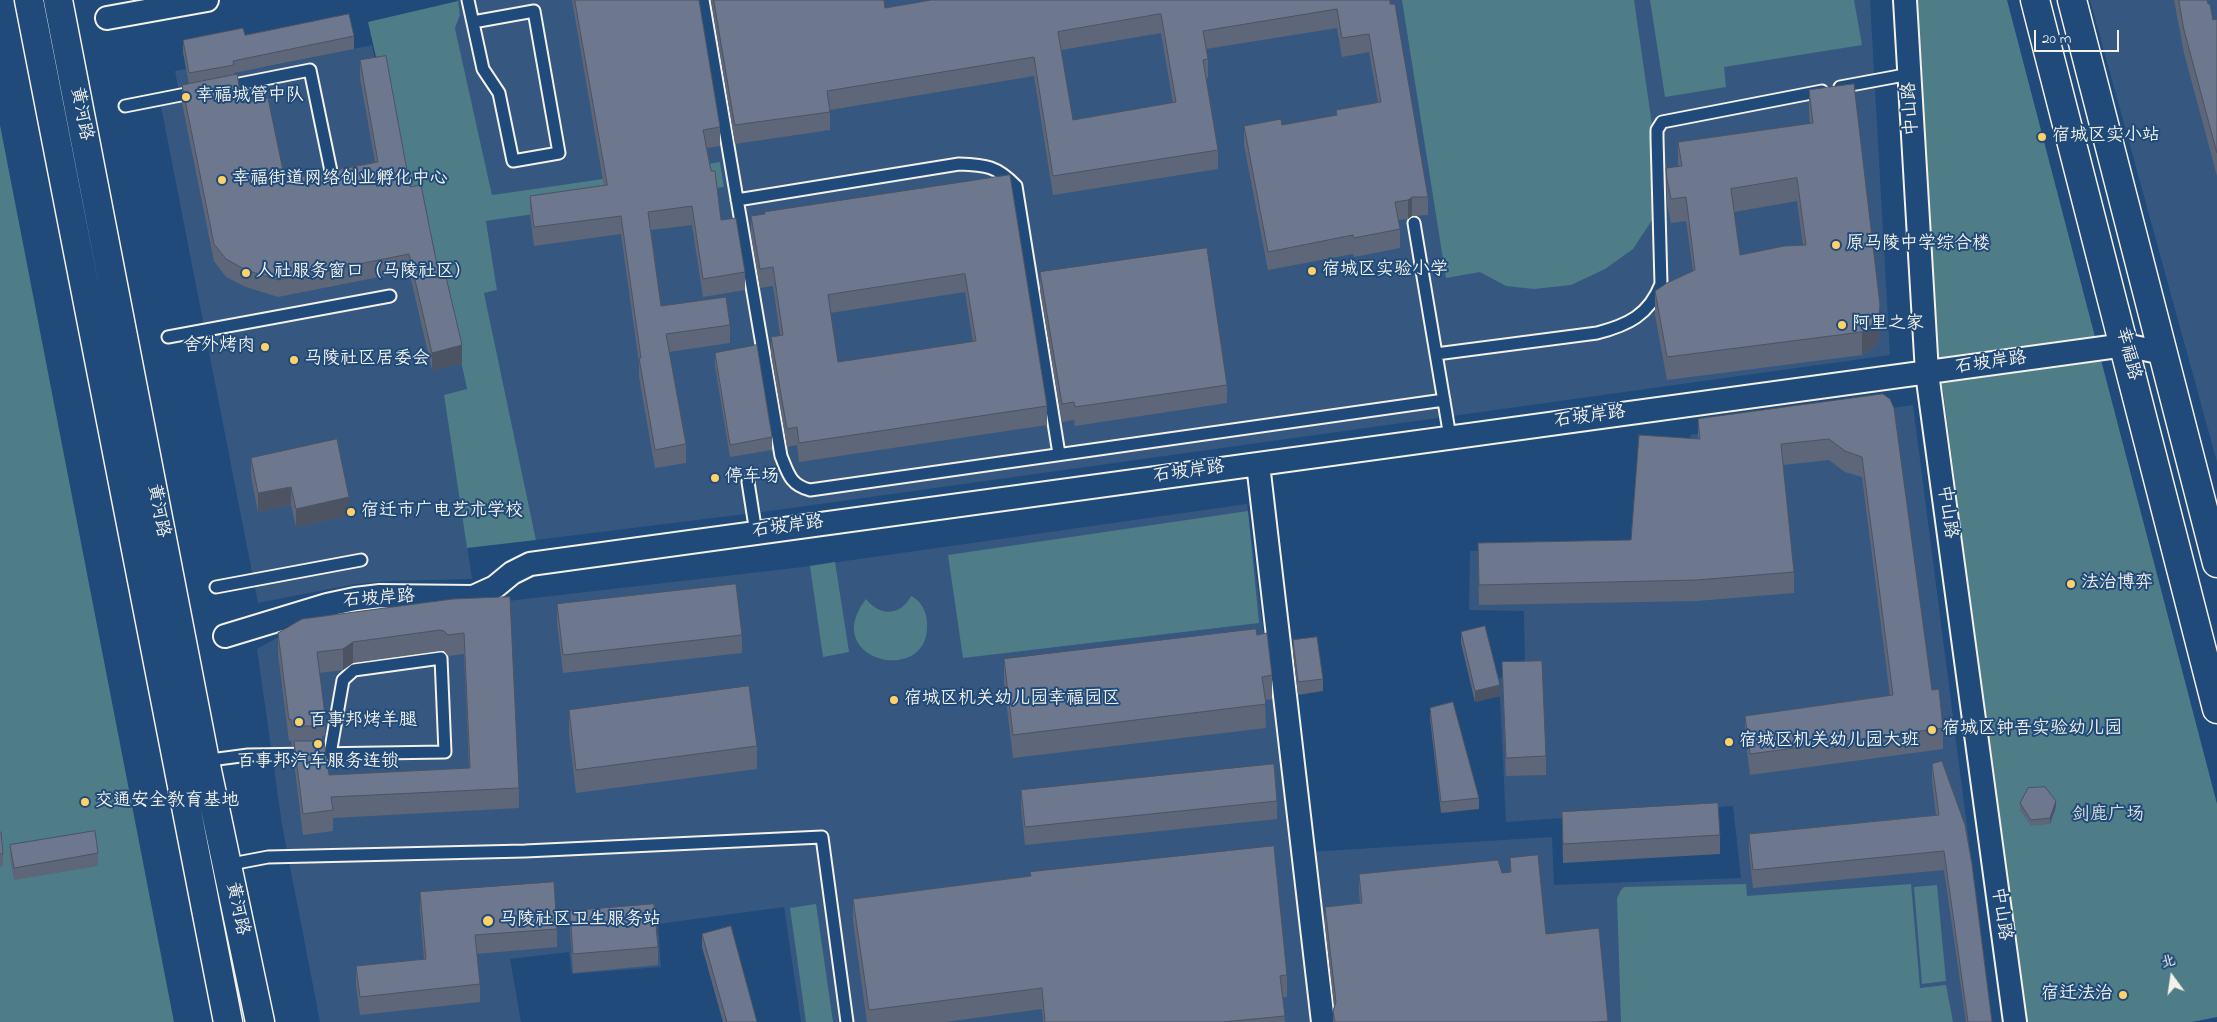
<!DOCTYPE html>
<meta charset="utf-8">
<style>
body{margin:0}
#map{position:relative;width:2217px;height:1022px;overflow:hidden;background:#1f4a7a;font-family:"Indie Flower","LXGW WenKai TC",sans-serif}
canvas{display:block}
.north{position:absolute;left:2147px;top:952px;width:50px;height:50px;-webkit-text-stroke:4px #1f4a7a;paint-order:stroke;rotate:346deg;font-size:14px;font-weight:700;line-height:20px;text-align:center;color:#f4f1e8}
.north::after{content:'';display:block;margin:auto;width:18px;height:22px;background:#f4f1e8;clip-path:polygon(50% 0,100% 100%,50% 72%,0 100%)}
.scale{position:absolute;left:2034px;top:30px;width:85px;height:22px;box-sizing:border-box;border:2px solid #f4f1e8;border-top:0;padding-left:6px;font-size:15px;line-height:18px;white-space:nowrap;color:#f4f1e8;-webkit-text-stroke:4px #1f4a7a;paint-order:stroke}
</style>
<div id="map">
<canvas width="2217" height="1022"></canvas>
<div class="north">北</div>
<div class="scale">20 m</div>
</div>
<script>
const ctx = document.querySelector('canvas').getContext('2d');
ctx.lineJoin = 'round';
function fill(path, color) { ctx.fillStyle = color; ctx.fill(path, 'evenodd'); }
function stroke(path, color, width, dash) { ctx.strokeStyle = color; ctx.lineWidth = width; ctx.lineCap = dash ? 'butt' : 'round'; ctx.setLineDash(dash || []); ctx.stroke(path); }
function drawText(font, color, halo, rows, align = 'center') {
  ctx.font = font + ' "Indie Flower","LXGW WenKai TC",sans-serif'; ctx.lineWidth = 4; ctx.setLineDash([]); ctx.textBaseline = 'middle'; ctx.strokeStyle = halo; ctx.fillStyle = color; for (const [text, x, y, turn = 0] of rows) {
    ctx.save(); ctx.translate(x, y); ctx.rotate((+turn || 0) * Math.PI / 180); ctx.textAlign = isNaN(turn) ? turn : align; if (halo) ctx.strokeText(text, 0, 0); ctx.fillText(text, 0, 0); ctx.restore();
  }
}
const built = new Path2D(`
 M457,0H1870L1890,355L777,510L536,540L484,293L497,290L486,221L724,187L720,162L492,195L455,28L460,15Z
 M2090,0H2217V462Z
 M372,45L376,65L443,281L467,390L444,395L472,579L391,581L355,584L258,603L161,106L181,102L175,71L186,69L183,52L266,67Z
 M1913,405L1992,1022H801L784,907L658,924L661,967L572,974L569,952L510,959L521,1022H320L282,825L257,649L300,625L803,567L1247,504L1292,853L1552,837L1554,885L1741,878L1733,806L1506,822L1499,678L1525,676L1524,611L1469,610L1470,551L1703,545L1690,435Z`);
const green = new Path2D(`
 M1402,0H1634L1661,187L1656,214L1633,249L1605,269L1571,285L1534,289L1506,286L1480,272L1446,278Z
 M1650,0H1854L1862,45L1724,67L1726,87L1665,97Z
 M1913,0H2007L2217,804V1017L2192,1022H2026L1943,391L1932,352Z
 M458,1L460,15L455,28L492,195L720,162L724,187L486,221L497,290L484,293L536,540L467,548L444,395L467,389L443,281L410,205L368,22Z
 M0,125L174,1022H0Z
 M1248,511L1259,623L963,658L948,555Z
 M835,562L849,652L823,657L810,566Z
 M911,596C922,601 927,613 927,624C930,687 818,661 866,599C880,617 901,616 911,596Z
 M1746,884L1747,896L1911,884L1920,988L1946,985L1953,1022H1621L1617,898L1621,890L1624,887Z
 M1937,885L1946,981L1922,984L1914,887Z
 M816,904L833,1022H806L790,908Z`);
const service = new Path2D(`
 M468,0L483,69L499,93L513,161L559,153L534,11L473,22
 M703,0L781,456C788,473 790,485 810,490L1444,400
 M224,87L310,70L332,176
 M1840,87L1910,74
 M125,106L196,92
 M737,200L959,164C986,165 997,166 1016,186L1059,454
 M1414,223L1450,437
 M168,337L390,296
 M1436,354L1597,333C1628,325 1649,315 1661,284L1657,138V130L1662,122L1822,91
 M748,482L756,533
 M216,587L361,560
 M203,761L248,755L445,752L441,658L354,670L343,680L330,754
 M226,865L268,857L525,851L822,837L847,1022`);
const minor = new Path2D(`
 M1905,0L1927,373L2015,1022
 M107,18L207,0
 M1258,464L1323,1022
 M225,636L327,605L355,599L380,596L473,597L495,587L512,573L530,564L2125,345L2163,353`);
const secondary = new Path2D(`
 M29,0L228,1022
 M58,0L205,761L260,1022
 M2035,0L2217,709
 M2072,0L2217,563`);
const wall = new Path2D(`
 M572,0H699L720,127V146L707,148L721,220L745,272V290L703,297L692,225L651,230L661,306L730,325V343L669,352L686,444V463L655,468L639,377V363L621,234L534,246L530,214V196L604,186Z
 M711,0H884L885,8L1390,0L1428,197V215L1412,216L1408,219L1398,220L1400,229V248L1354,257L1353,254L1268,270L1244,145V126L1282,125L1336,115V110L1378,102L1369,52L1342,57L1337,28L1206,49L1208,59V78H1206L1218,150V169L1053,195L1034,76L830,110V130L735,144ZM1161,33L1173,103L1073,120L1061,50Z
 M2174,0H2207L2213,20L2217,19V176L2184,53Z
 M245,35L354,36V49L234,73L242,103L285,180L375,162L360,78V60L410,187L437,265L462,363L432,370L409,271L278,297L246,287L226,277L214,261L182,103V85L189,84L183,52V40Z
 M1809,90L1879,340L1875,347L1862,355L1667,380L1655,315V291L1693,271L1686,221L1671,223L1667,203L1666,168L1678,166V142L1810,124L1809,114ZM1797,201L1803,245L1740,255L1734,212Z
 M1010,175L1047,406V425L799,462L797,445L787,447L771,355V337L780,335L773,286L760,288L751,234V216ZM965,292L973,342L838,362L830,313Z
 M1040,272L1227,385V403L1075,426L1074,420L1062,422L1040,291Z
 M715,353L772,437V450L730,457L715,366Z
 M1883,394L1932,690L1943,728V749L1750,775L1745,736V716L1890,696L1862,477L1845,472L1829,460L1783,465L1794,572V593L1697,601L1479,605L1478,543L1631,540L1698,439V419Z
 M251,458L349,516L296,527L291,505L258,512L251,476Z
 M453,599L519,788V808L333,818V831L303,835L294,762V747H292L291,740L289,741L278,654V633ZM440,651H444L448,656L464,654L469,768L329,775L322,741V736L325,735V715L319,673L343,670L353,663Z
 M557,604L742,635V653L563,673L557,622Z
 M1461,632L1500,696L1475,702L1461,643Z
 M1257,635L1272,675V699L1265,700L1266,728L1013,758L1004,683V659Z
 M1293,640L1323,679V691L1298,695L1293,653Z
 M1502,662L1546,756V775L1506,776Z
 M1430,708L1479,798V809L1441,813L1430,719Z
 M569,710L757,746V769L576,793L569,734Z
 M1932,764L1992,1022H1966L1944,870L1753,888L1749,852V834L1936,815L1932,782Z
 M1021,790L1277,801V819L1025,845L1021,808Z
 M2020,803L2056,807L2050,824L2031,826L2020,810Z
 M1562,812L1720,835V854L1563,863Z
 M0,832L3,854V866L0,867Z
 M10,845L98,853V866L14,880L10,858Z
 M1510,858L1546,934L1599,928L1608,1022H1333V1011L1334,1007L1325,925V907L1360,903L1359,892V874L1502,873L1510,872Z
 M1030,872L1287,975V997H1283L1285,1022H1043L1042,1009L945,1022H867L853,921V899L1030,876Z
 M420,892L557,929V947L476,954L480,984V1002L360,1015L356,985V966L424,959L420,911Z
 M570,911L658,947V965L573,973L570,930Z
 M702,934L757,1022H723L702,947Z`);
const shadedWall = new Path2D(`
 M1412,197V216L1408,219V200Z
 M1880,305L1879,340L1875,347L1862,355V332Z
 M462,345V363L432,370V353Z
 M291,487V505L258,512V493Z
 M349,497V516L296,527V509Z
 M353,642V663L343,670V649Z
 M1500,685V696L1475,702V691Z
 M2056,801V807L2050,824V818Z`);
const building = new Path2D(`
 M575,0H699L720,127L703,130L711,171H715L721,220L736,218L745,272L703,279L692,206L648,212L661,306L726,297L730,325L666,334L686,444L655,450L639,358H641L621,216L534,227L530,196L607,185Z
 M714,0H884L885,8L931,0H1390V4H1395L1428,197H1412L1408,200L1395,202L1400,229L1354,238L1353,235L1268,252L1244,126L1281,119L1282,125L1337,115L1336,110L1381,102L1369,34L1342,38L1337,9L1203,31L1208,59L1203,60L1218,150L1053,176L1034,57L827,91L830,112L735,125ZM1161,14L1176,102L1073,120L1058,32Z
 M2179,0H2207L2208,4H2210L2213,20L2217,19V153L2184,30Z
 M349,14L354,36L233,61L234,65L189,73L183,40L243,28L245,35Z
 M386,56L410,187L421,185L437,265L443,264L462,345L432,353L409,254L278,280L246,270L226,259L214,244L182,85L237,74L242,103L268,98L285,180L378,162L360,60Z
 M1854,84L1880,305L1879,316L1875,323L1862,332L1667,357L1655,291L1667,283L1695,270L1686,197L1671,199L1667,179L1666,168L1682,166L1678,142L1813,123L1809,90ZM1797,178L1806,245L1784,246L1740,255L1731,189Z
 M1010,175L1047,406L799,443L797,427L787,429L771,337L783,335L773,267L760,269L751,216L765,214V212ZM965,274L976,341L838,362L828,295Z
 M1207,248L1227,385L1075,407L1074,402L1062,404L1040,272Z
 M757,345L772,437L730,445L715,353Z
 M1883,394L1890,399L1894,408L1932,690L1939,689L1943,728L1750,754L1745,716L1893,695L1862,457L1845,451L1829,439L1781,444L1794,572L1697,580L1479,585L1478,543L1631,540L1639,435L1700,439L1698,419Z
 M337,439L349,497L296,509L291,487L258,493L251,458Z
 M736,584L742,635L563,655L557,604Z
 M510,597L519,788L331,797L333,810L303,814L294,741H324L329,775L470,768L464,633L448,635L444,631L440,630L353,642L343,649L317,652L325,715H321L322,726H292L291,719L289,720L278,633L302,619L453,599Z
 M1485,626L1500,685L1475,691L1461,632Z
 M1256,629L1257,635L1267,633L1272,675L1262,677L1266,704L1013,735L1004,659Z
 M1317,637L1323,679L1298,682L1293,640Z
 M1542,661L1546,756L1506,758L1502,662Z
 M749,686L757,746L576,770L569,710Z
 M1453,702L1479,798L1441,802L1430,708Z
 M1942,761L1965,825L1972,864L1992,1022H1968L1944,851L1753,870L1749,834L1939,815L1932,764Z
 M1274,764L1277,801L1025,827L1021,790Z
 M2045,787L2056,801L2050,818L2031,820L2020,803L2028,788Z
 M1718,803L1720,835L1563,844L1562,812Z
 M95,831L98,853L14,868L10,845Z
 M0,832H1L3,854H0Z
 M1274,846L1287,975L1280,976L1285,1016L1223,1022H1045L1042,988L869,1010L853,899L1031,876L1030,872Z
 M1538,855L1546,934L1599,928L1608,1021L1596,1022H1335L1333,1011L1336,1002L1325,907L1362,903L1359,874L1498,860L1502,873L1511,872L1510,858Z
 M554,882L557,929L475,935L480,984L360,997L356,966L426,959L420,892Z
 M654,904L658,947L573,954L570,911Z
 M731,926L757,1022H727L702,934Z`);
const markers = [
 [186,97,5,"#ffd166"],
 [2042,137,5,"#ffd166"],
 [222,180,5,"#ffd166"],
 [1836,245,5,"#ffd166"],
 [1312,271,5,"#ffd166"],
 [246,273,5,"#ffd166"],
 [1842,325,5,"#ffd166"],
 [265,347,5,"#ffd166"],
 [294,360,5,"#ffd166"],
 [715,478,5,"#ffd166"],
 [351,512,5,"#ffd166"],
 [2071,584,5,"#ffd166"],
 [894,700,5,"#ffd166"],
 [299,722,5,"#ffd166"],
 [1932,730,5,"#ffd166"],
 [1729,742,5,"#ffd166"],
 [318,744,5,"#ffd166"],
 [85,802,5,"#ffd166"],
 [488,921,6,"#ffd166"],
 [2123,995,5,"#ffd166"]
];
const poiNames = [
 ["幸福城管中队",196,97],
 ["宿城区实小站",2052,137],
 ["幸福街道网络创业孵化中心",232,180],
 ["原马陵中学综合楼",1846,245],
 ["宿城区实验小学",1322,271],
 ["人社服务窗口（马陵社区）",256,273],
 ["阿里之家",1852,325],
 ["舍外烤肉",255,347,"right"],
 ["马陵社区居委会",304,360],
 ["停车场",725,478],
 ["宿迁市广电艺术学校",361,512],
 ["法治博弈",2081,584],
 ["宿城区机关幼儿园幸福园区",904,700],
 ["百事邦烤羊腿",309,722],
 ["宿城区钟吾实验幼儿园",1942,730],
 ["宿城区机关幼儿园大班",1739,742],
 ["百事邦汽车服务连锁",318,763,"center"],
 ["交通安全教育基地",95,802],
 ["马陵社区卫生服务站",499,921],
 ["宿迁法治",2113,995,"right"]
];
const streetNames = [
 ["中山路",1912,109,-93],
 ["黄河路",80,114,79],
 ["幸福路",2127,354,76],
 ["石坡岸路",1991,364,-8],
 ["石坡岸路",1590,418,-8],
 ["石坡岸路",1189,473,-8],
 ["黄河路",157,511,79],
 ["中山路",1946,512,82],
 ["石坡岸路",788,528,-8],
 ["石坡岸路",379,600,-4],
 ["黄河路",236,909,78],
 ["中山路",2000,914,82]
];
const parkNames = [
 ["剑鹿广场",2108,816]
];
fill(built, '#365880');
fill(green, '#4e7d87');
stroke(service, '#f4f1e8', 15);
stroke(minor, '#f4f1e8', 26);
stroke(secondary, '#f4f1e8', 31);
stroke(service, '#1f4a7a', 11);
stroke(minor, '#1f4a7a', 22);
stroke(secondary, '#1f4a7a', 28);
fill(wall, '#5e6679');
fill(shadedWall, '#4c5363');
fill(building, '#6d778d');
stroke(building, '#4c5363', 1);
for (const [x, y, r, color] of markers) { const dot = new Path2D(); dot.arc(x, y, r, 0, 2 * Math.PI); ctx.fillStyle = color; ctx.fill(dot); stroke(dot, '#1f4a7a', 2); }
drawText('18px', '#f4f1e8', '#1f4a7a', poiNames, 'left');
drawText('18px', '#f4f1e8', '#1f4a7a', streetNames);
drawText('18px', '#dbe0d9', '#1f4a7a', parkNames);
</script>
